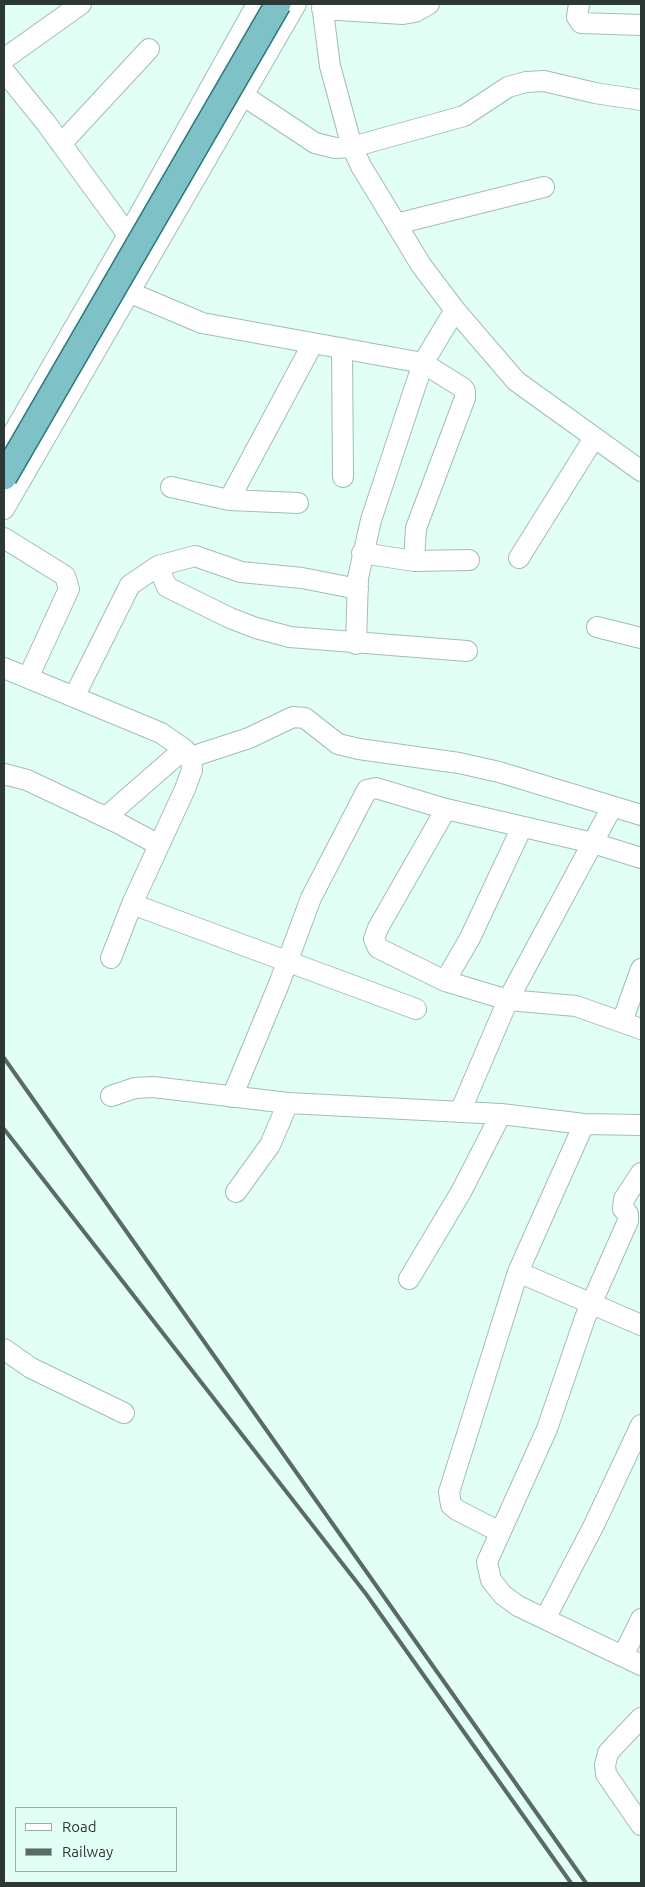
<!DOCTYPE html>
<style>
body{margin:0}
#map{position:relative;width:645px;height:1887px;overflow:hidden;background:#e2fff6;font-family:Ubuntu,sans-serif}
canvas{display:block}
.frame{position:absolute;inset:0;border:5px solid #2d3835;pointer-events:none}
.legend{position:absolute;left:15px;top:1807px;width:162px;height:65px;box-sizing:border-box;background:#e2fff6;border:1px solid #9aafa9;margin:0;padding:6px 9px;list-style:none;font-size:15px;color:#2d3835}
.legend li{display:flex;align-items:center;gap:10px;height:25px}
.legend b{width:25px;border:1px solid #9aafa9}
</style>
<div id="map">
<canvas width="645" height="1887"></canvas>
<div class="frame"></div>
<ul class="legend">
<li><b style="height:6px;background:#fff"></b>Road</li>
<li><b style="height:6px;background:#5a6a65"></b>Railway</li>
</ul>
</div>
<script>
const ctx = document.querySelector('canvas').getContext('2d');
ctx.lineJoin = 'round';
const shape = rows => new Path2D(rows.map(r => 'M' + r).join(''));
function strokePath(path, color, width, dash) { ctx.strokeStyle = color; ctx.lineWidth = width; ctx.lineCap = dash ? 'butt' : 'round'; ctx.setLineDash(dash || []); ctx.stroke(path); }
const minor = shape([
 [322,4,330,66,352,147,361,166,421,265,455,310,516,381,641,471],
 [579,4,577,17,581,23,641,25],
 [322,9,403,14,415,12,429,4],
 [4,59,81,4],
 [4,71,46,123,128,235,138,242],
 [244,96,315,143,335,148,352,147,464,116,508,87,526,82,544,81,595,93,641,100],
 [61,144,149,49],
 [396,224,544,187],
 [131,293,202,323,423,363,463,388,465,391,465,398,416,528,414,561],
 [342,348,343,477],
 [4,449,128,235,257,4],
 [171,487,229,500,298,503],
 [229,500,312,345],
 [4,509,296,4],
 [4,538,65,576,69,589,28,678],
 [362,553,414,561,469,560],
 [519,558,594,438],
 [358,589,302,578,241,572,195,556,158,566,167,587,230,618,256,628,290,637,467,651],
 [597,627,641,638],
 [356,644,358,578,371,520,423,363,455,310],
 [4,668,161,733,184,749,191,757,192,770,185,789,132,904,111,958],
 [74,697,130,585,158,566],
 [191,757,249,738,293,717,305,718,338,744,359,749,459,763,499,772,641,815],
 [4,774,27,780,120,824,159,845],
 [446,809,378,928,374,939,378,948,445,981,508,1000,576,1006,641,1029],
 [106,817,184,749],
 [132,904,416,1009],
 [445,981,470,938,522,827],
 [622,1022,641,969],
 [111,1096,135,1088,153,1087,288,1103],
 [232,1097,279,984,311,898,367,790,376,788,446,809,593,843,641,858],
 [460,1112,508,1000,612,807],
 [641,1173,624,1199,623,1209,628,1214,628,1221,585,1318,547,1429,487,1562,491,1580,503,1595,518,1606,641,1665],
 [236,1192,270,1145,288,1103,501,1114,584,1124,641,1125],
 [518,1272,641,1325],
 [409,1279,461,1192,501,1114],
 [4,1349,31,1368,124,1413],
 [500,1532,457,1510,451,1505,449,1492,518,1272,584,1124],
 [545,1619,594,1525,641,1425],
 [623,1656,641,1619],
 [641,1718,615,1745,608,1753,605,1765,606,1774,641,1825]
]);
strokePath(minor, '#a2bdb5', 22);
strokePath(minor, '#fff', 20);
strokePath(shape([
 [4,1058,586,1883],
 [4,1129,366,1594,571,1883]
]), '#5a6a65', 4);
const majorBridge = shape([
 [4,477,278,4]
]);
strokePath(majorBridge, '#2a787b', 28, []);
strokePath(majorBridge, '#7ec2c7', 25);
</script>
